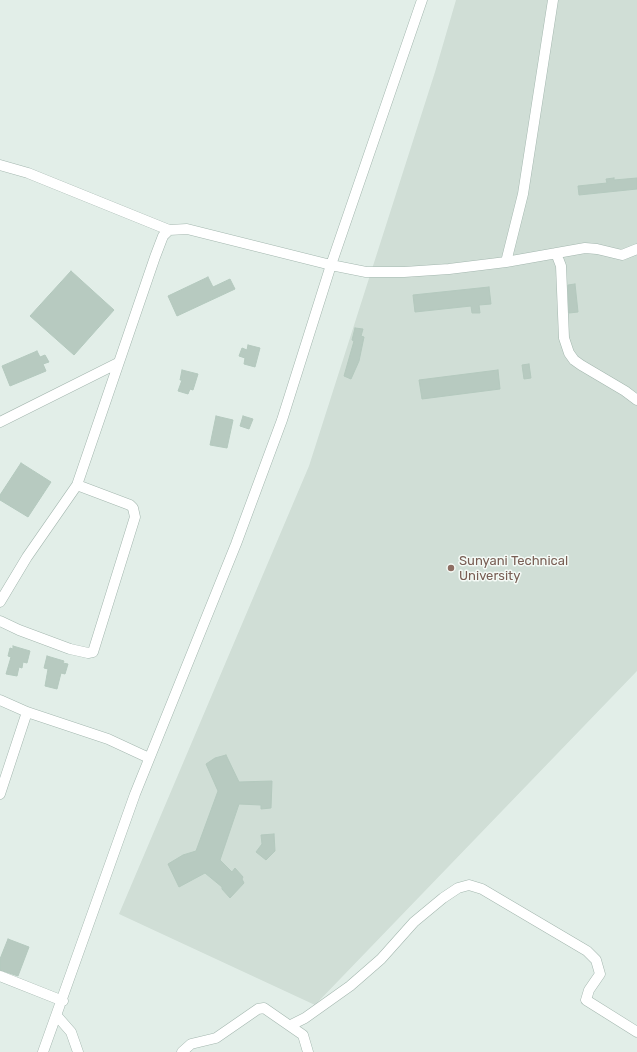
<!DOCTYPE html>
<style>
body{margin:0}
canvas{display:block;background:#e2eee8}
</style>
<canvas width="637" height="1052"></canvas>
<script>
const ctx = document.querySelector('canvas').getContext('2d');
ctx.lineJoin = 'round';
function fill(path, color) { ctx.fillStyle = color; ctx.fill(path, 'evenodd'); }
const shape = rows => new Path2D(rows.map(r => 'M' + r).join(''));
function strokePath(path, color, width, dash) { ctx.strokeStyle = color; ctx.lineWidth = width; ctx.lineCap = dash ? 'butt' : 'round'; ctx.setLineDash(dash || []); ctx.stroke(path); }
function drawText(font, color, halo, rows, align = 'center') {
  ctx.font = font + ' Rubik,sans-serif'; ctx.lineWidth = 3; ctx.setLineDash([]); ctx.textBaseline = 'middle'; ctx.strokeStyle = halo; ctx.fillStyle = color; for (const [text, x, y, turn = 0] of rows) {
    ctx.save(); ctx.translate(x, y); ctx.rotate((+turn || 0) * Math.PI / 180); ctx.textAlign = isNaN(turn) ? turn : align; if (halo) ctx.strokeText(text, 0, 0); ctx.fillText(text, 0, 0); ctx.restore();
  }
}
fill(shape([
 [456,0,637,0,637,671,315,1005,119,914,309,466,435,72]
]), '#d0ded6');
const building = shape([
 [614,178,614,180,637,178,637,189,579,195,578,186,607,183,606,179,614,178],
 [71,271,114,310,74,355,30,316,71,271],
 [208,277,213,287,230,279,235,289,177,316,168,296,208,277],
 [575,284,578,312,569,313,568,285,575,284],
 [489,287,491,304,479,305,480,313,472,313,471,306,415,312,413,295,489,287],
 [355,328,363,329,361,336,364,337,359,361,351,379,344,376,354,341,352,340,355,328],
 [248,345,260,348,255,367,244,364,245,358,239,356,242,348,247,350,248,345],
 [37,351,40,357,45,355,49,362,43,364,46,371,10,386,2,366,37,351],
 [529,364,531,378,524,379,522,365,529,364],
 [182,370,198,374,193,390,190,389,188,394,178,391,182,380,180,380,182,370],
 [498,370,500,389,422,399,419,380,498,370],
 [216,416,233,420,227,448,210,445,216,416],
 [243,416,253,419,249,429,240,426,243,416],
 [21,463,51,482,28,517,0,500,0,495,21,463],
 [13,646,30,651,27,663,23,662,22,668,19,667,17,676,6,674,11,657,8,656,10,648,13,649,13,646],
 [47,656,64,661,63,663,68,664,65,674,61,673,57,689,45,686,48,669,44,668,47,656],
 [226,755,239,782,272,781,271,808,261,809,261,805,239,804,220,860,232,872,235,868,243,877,242,879,244,883,230,898,222,889,222,887,205,873,179,887,168,864,183,855,196,851,218,791,206,764,215,758,226,755],
 [274,834,275,851,266,860,256,852,262,844,261,835,274,834],
 [8,939,29,947,18,976,0,970,0,959,8,939]
]);
fill(building, '#b7cac0');
strokePath(building, '#b4c9be', 1);
const minor = shape([
 [0,165,28,173,169,230],
 [556,253,561,266,564,338,569,353,574,360,581,365,625,391,637,400],
 [506,262,523,194,553,0],
 [0,422,118,363],
 [0,602,27,557,77,485,155,257,163,236,169,230,187,229,331,265,366,272,404,272,449,269,506,262,585,248,597,249,622,255,637,249],
 [0,621,19,630,70,649,88,653,93,652,135,517,133,508,130,505,77,485],
 [0,700,27,712,108,739,149,758],
 [0,794,27,712],
 [0,976,63,1001],
 [57,1016,71,1032,78,1052],
 [291,1025,305,1018,350,986,381,959,414,922,443,898,458,888,469,885,482,889,587,951,596,960,600,974,589,990,586,1000,637,1032],
 [43,1052,135,794,236,544,282,420,331,265,422,0],
 [182,1052,191,1044,216,1038,258,1009,264,1008,303,1035,308,1052]
]);
strokePath(minor, '#a4b7af', 11);
strokePath(minor, '#fff', 10);
for (const [x, y, r, color] of [
 [451,568,4,"#8d6e63"]
]) { const dot = new Path2D(); dot.arc(x, y, r, 0, 2 * Math.PI); ctx.fillStyle = color; ctx.fill(dot); strokePath(dot, '#f4faf6', 1.5); }
drawText('13px', '#785e54', '#f4faf6', [
 ["Sunyani Technical",459,561],
 ["University",459,576]
], 'left');
</script>
